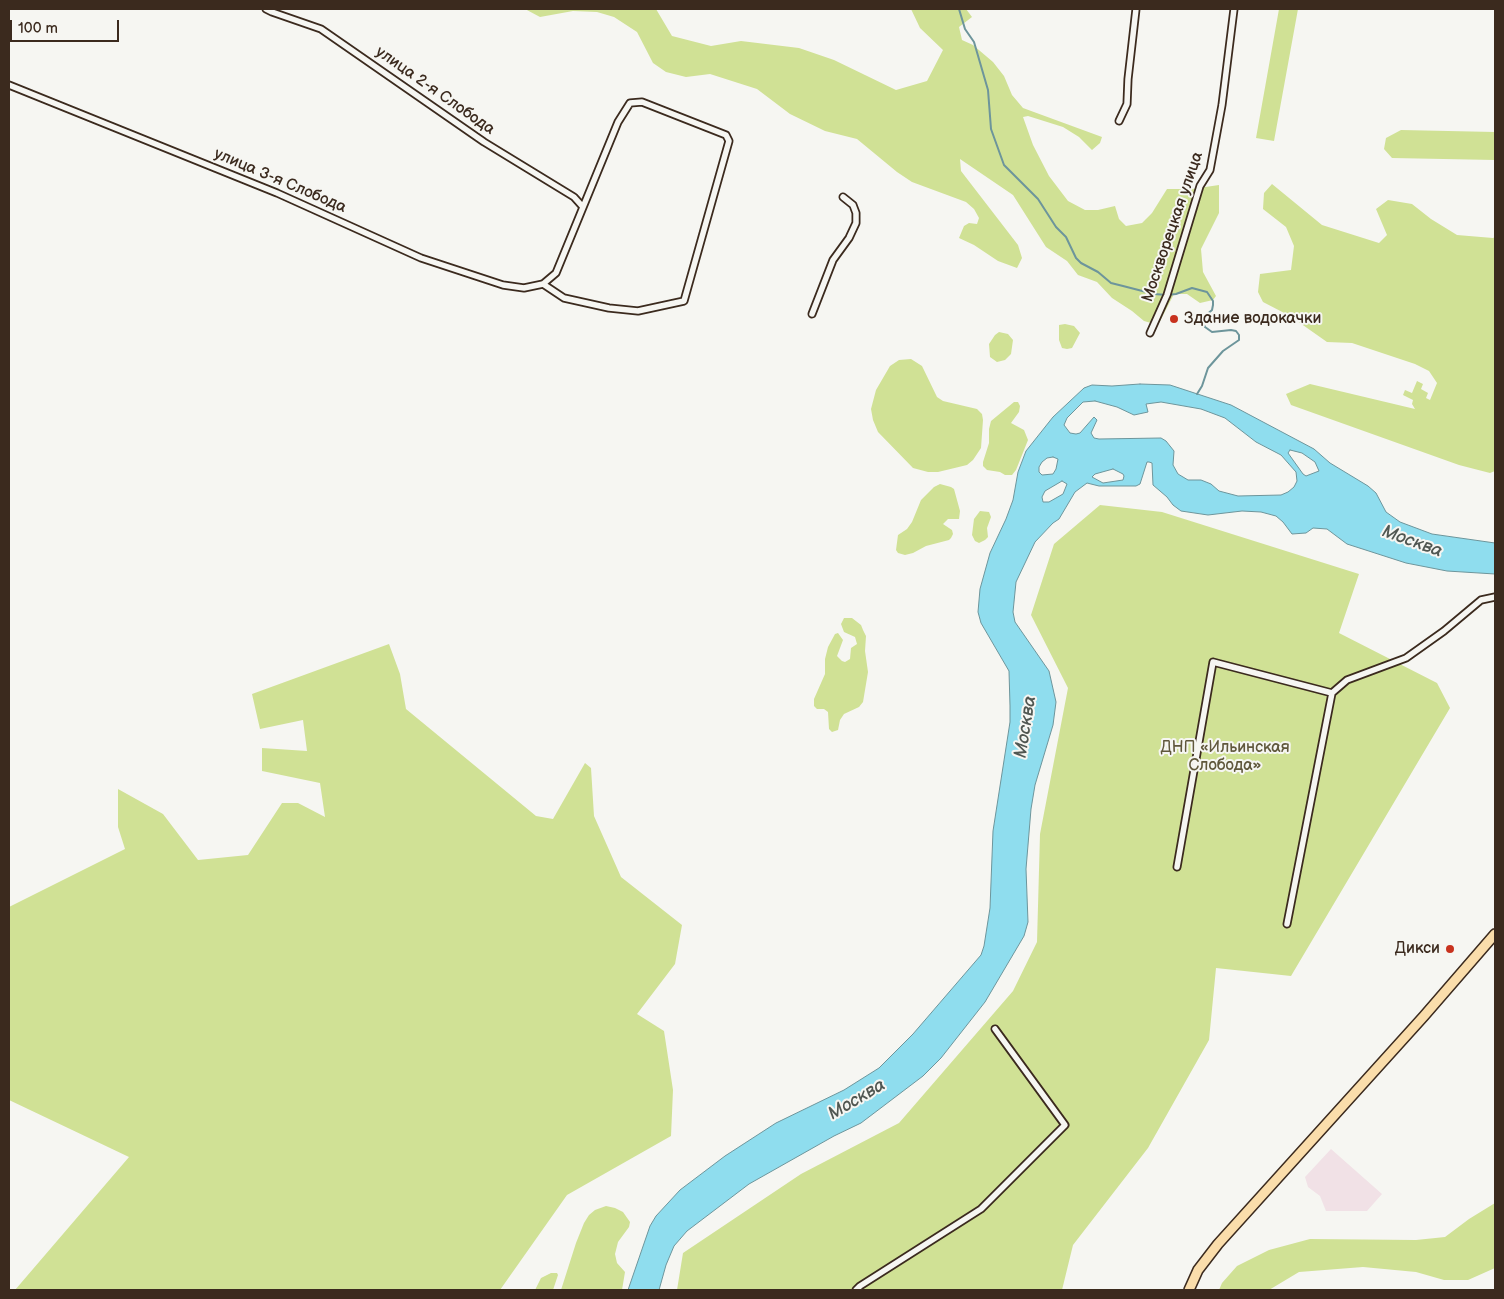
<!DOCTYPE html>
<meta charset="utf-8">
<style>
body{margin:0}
#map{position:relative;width:1504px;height:1299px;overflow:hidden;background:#f6f6f2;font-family:"Balsamiq Sans",sans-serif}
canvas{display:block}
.frame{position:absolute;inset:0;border:10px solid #3b2a1e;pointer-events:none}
.scale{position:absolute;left:10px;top:20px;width:109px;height:22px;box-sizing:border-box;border:2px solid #3b2a1e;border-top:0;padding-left:6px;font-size:15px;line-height:18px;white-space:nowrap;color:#3b2a1e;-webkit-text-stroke:4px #f6f6f2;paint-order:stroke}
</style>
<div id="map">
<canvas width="1504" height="1299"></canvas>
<div class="frame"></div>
<div class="scale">100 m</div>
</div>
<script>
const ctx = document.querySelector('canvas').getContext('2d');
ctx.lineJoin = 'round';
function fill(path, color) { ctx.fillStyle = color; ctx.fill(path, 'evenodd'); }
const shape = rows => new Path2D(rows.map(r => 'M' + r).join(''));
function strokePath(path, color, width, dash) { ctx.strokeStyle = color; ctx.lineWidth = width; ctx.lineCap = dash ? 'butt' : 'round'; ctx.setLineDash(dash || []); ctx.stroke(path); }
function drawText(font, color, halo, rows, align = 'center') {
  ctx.font = font + ' "Balsamiq Sans",sans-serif'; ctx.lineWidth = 4; ctx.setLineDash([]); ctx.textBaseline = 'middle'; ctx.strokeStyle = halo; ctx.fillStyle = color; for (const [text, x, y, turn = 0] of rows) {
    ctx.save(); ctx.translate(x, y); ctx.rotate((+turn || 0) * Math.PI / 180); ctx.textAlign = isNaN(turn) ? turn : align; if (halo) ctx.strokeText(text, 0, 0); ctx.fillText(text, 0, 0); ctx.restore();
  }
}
fill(shape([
 [1331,1149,1382,1194,1367,1211,1326,1211,1320,1196,1308,1187,1305,1177]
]), '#f1e1e6');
fill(shape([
 [525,9,656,9,672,36,711,46,741,41,799,48,834,60,896,90,927,81,943,50,920,28,911,9,966,9,972,17,959,27,962,40,973,45,993,62,1004,76,1012,95,1023,108,1102,137,1100,143,1092,150,1079,137,1063,127,1028,116,1023,117,1033,145,1049,176,1068,201,1085,210,1098,210,1115,206,1119,219,1126,226,1142,223,1152,213,1167,189,1192,189,1219,185,1219,213,1201,249,1203,272,1216,296,1213,300,1200,303,1187,294,1174,294,1158,325,1144,321,1132,311,1112,298,1097,282,1078,275,1067,261,1046,247,1013,195,960,159,961,171,1018,245,1022,258,1017,268,998,261,974,245,959,238,964,226,969,223,977,224,979,218,974,209,966,202,912,182,897,172,857,139,825,131,790,114,757,89,710,74,686,77,666,72,653,63,637,32,614,17,597,12,573,11,540,17],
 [1279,9,1298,9,1274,141,1256,138],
 [1401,130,1495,132,1495,160,1392,158,1384,149,1386,138],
 [1272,184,1322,225,1379,243,1387,235,1376,209,1388,200,1412,204,1431,219,1457,235,1493,238,1495,237,1495,471,1490,473,1459,465,1291,405,1286,394,1310,384,1415,409,1412,404,1413,400,1403,395,1405,390,1412,393,1417,381,1423,384,1421,389,1428,393,1426,398,1430,400,1437,383,1429,371,1415,364,1352,343,1327,342,1290,316,1263,302,1258,292,1260,274,1291,270,1294,246,1286,227,1263,209,1264,193],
 [1065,324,1074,326,1080,333,1072,348,1067,349,1062,348,1059,340,1059,325],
 [999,332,1008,334,1013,340,1011,354,1005,360,997,362,990,357,989,344,995,335],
 [911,359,922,366,937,397,943,401,977,409,982,414,983,420,981,448,973,460,967,465,938,472,928,472,913,468,878,432,873,420,871,409,876,390,890,366,899,360],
 [1014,402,1018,402,1020,406,1019,412,1011,423,1024,430,1028,440,1016,470,1012,475,1005,475,1000,472,987,470,983,466,983,462,989,443,989,429,991,421],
 [940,484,951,487,954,489,960,511,959,519,948,519,943,524,952,530,953,534,951,538,949,540,926,546,913,553,905,555,898,553,896,550,898,535,907,529,912,522,921,500,934,487],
 [1100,505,1162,512,1359,574,1339,633,1437,683,1450,708,1291,976,1216,968,1209,1040,1148,1148,1073,1245,1062,1290,677,1290,683,1253,801,1174,899,1123,1013,991,1037,942,1040,834,1068,688,1031,615,1054,544],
 [980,511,989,512,991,517,987,528,988,537,985,540,979,543,975,541,972,535,974,519],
 [844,618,852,618,861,625,863,630,866,636,865,651,868,672,863,702,859,707,844,714,840,720,838,730,832,732,829,729,828,712,824,709,817,709,814,706,814,699,825,674,825,659,828,647,835,634,838,633,843,640,837,656,842,661,845,662,850,659,851,648,857,644,855,637,844,632,841,624],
 [389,644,400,674,406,709,536,816,553,819,585,763,591,768,594,816,621,877,682,925,675,964,637,1014,664,1031,673,1090,671,1136,567,1195,500,1290,15,1290,129,1157,9,1100,9,907,125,849,118,827,118,789,163,814,198,860,248,855,282,803,298,803,325,817,320,783,262,771,262,748,307,751,303,720,260,729,252,694],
 [1495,1203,1495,1268,1468,1280,1444,1280,1416,1272,1363,1267,1299,1272,1269,1290,1219,1290,1222,1283,1237,1266,1269,1250,1310,1239,1416,1240,1445,1237,1469,1219],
 [606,1206,615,1208,623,1212,630,1222,629,1227,618,1242,615,1254,617,1263,625,1272,622,1290,561,1290,576,1243,584,1223,589,1215,595,1210],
 [551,1273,557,1273,558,1275,553,1290,535,1290,541,1278]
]), '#d0e195');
const water = shape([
 [1140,384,1170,385,1231,405,1314,449,1330,463,1368,486,1376,493,1386,512,1400,522,1432,534,1495,543,1495,574,1447,571,1406,563,1347,544,1327,529,1313,528,1306,533,1292,534,1283,522,1276,516,1261,512,1242,511,1208,515,1181,511,1173,505,1167,497,1153,485,1152,463,1149,462,1147,462,1140,484,1136,486,1099,486,1087,483,1075,492,1059,519,1053,523,1035,542,1016,582,1013,612,1015,622,1049,671,1056,702,1053,725,1035,785,1031,809,1026,869,1028,922,1024,936,985,1002,941,1058,923,1076,861,1123,834,1136,749,1184,687,1231,674,1246,666,1265,659,1290,628,1290,650,1226,656,1216,680,1190,725,1156,776,1123,844,1090,879,1068,913,1034,981,955,984,946,990,908,993,831,1010,722,1010,706,1009,671,981,623,978,612,980,589,990,553,1006,519,1013,500,1018,472,1026,451,1053,417,1084,388,1092,385,1112,386,1140,384],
 [1095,401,1117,407,1134,415,1148,412,1146,404,1161,402,1201,409,1225,418,1256,442,1281,455,1296,472,1297,481,1294,487,1288,492,1281,495,1238,496,1219,491,1211,484,1201,480,1188,480,1178,474,1173,465,1174,451,1166,441,1161,438,1099,439,1094,438,1091,433,1097,420,1094,417,1080,433,1076,434,1070,433,1064,425,1067,418,1083,402,1095,401],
 [1290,450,1302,453,1315,462,1319,471,1306,476,1303,474,1288,453,1290,450],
 [1053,457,1058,459,1056,469,1053,474,1042,475,1039,472,1039,467,1042,462,1047,458,1053,457],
 [1113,469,1123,474,1124,476,1123,480,1103,483,1092,477,1095,474,1113,469],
 [1062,481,1067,484,1063,494,1049,502,1043,502,1042,497,1045,491,1062,481]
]);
fill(water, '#8fddee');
strokePath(water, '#6d959b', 1);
strokePath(shape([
 [959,9,965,29,974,42,988,90,991,129,1004,165,1038,199,1056,227,1066,237,1076,258,1081,263,1098,272,1111,283,1123,286,1154,294,1167,295,1176,294,1192,288,1207,292,1213,301,1213,305,1212,310,1204,317,1203,323,1205,327,1212,332,1231,330,1236,331,1239,335,1239,340,1223,351,1208,368,1202,386,1197,394]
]), '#6d959b', 2);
const street = shape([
 [266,9,272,12,321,29,484,142,574,197,583,207],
 [9,85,277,193,421,258,503,285,524,288,543,284,556,273,618,122,630,103,642,102,726,135,729,141,684,301,638,311,609,308,564,298,543,284],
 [1119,121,1127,104,1128,79,1136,9],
 [812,314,833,260,849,238,856,223,856,213,853,205,843,197],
 [1150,333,1167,295,1200,186,1210,170,1222,105,1234,9],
 [1332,693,1347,680,1406,658,1444,631,1481,600,1495,597],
 [1177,867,1213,662,1332,693,1287,924],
 [856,1290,860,1286,981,1209,1065,1125,995,1029]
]);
const primary = shape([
 [1189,1290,1198,1270,1218,1244,1424,1016,1495,934]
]);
strokePath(street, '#3b2a1e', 9);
strokePath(primary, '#3b2a1e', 12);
strokePath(street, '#f6f6f2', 5.5);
strokePath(primary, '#faddab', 9);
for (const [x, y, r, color] of [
 [1174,319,5,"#c8321e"],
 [1450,949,5,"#c8321e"]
]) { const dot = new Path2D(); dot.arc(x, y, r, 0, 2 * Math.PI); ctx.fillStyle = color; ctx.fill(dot); strokePath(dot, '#f6f6f2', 2); }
drawText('16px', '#3b2a1e', '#f6f6f2', [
 ["улица 2-я Слобода",435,91,35],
 ["улица 3-я Слобода",280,181,23],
 ["Москворецкая улица",1173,227,-71]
]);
drawText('16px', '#3b2a1e', '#f6f6f2', [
 ["Здание водокачки",1184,319],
 ["Дикси",1440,949,"right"]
], 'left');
drawText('16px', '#60583c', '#f6f6f2', [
 ["ДНП «Ильинская",1225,748],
 ["Слобода»",1225,766]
]);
drawText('italic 18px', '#505752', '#f6f6f2', [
 ["Москва",1412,542,20],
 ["Москва",1026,727,-81],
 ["Москва",857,1100,-31]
]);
</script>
